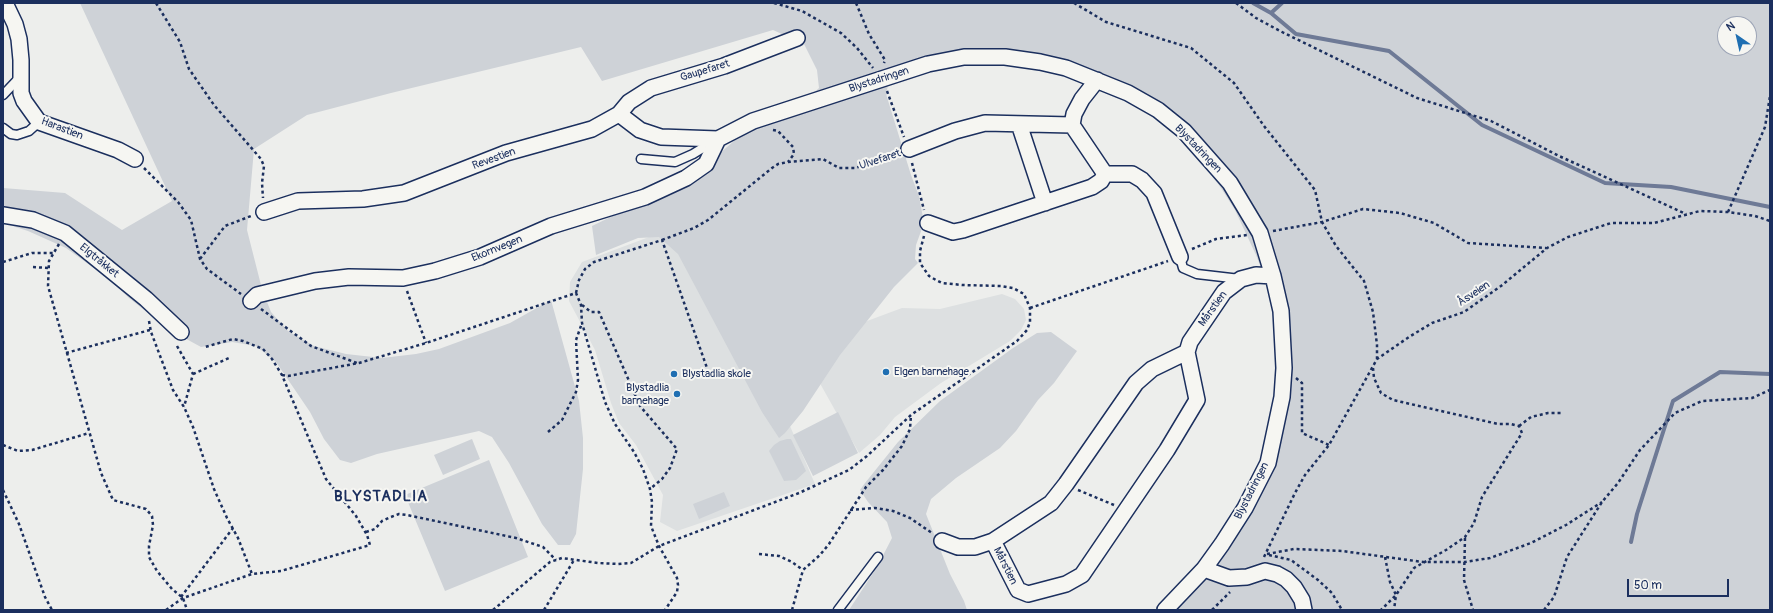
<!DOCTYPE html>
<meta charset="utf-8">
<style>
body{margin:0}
#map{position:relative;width:1773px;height:613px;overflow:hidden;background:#edeeec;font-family:Pangolin,sans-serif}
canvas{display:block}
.frame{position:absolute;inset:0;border:4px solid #1b2f5e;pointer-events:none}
.north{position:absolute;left:1717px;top:16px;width:40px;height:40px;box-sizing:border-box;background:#f6f6f2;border:1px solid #9ea6b7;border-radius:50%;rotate:326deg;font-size:11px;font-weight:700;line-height:16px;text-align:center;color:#1b2f5e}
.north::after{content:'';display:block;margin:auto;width:14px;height:18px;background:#1f6fb2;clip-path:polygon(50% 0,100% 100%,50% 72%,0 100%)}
.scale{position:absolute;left:1627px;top:579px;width:102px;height:18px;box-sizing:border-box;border:2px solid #1b2f5e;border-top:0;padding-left:5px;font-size:12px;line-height:14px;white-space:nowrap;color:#1b2f5e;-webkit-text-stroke:3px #f6f6f2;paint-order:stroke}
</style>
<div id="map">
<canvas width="1773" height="613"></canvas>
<div class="frame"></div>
<div class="north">N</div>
<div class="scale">50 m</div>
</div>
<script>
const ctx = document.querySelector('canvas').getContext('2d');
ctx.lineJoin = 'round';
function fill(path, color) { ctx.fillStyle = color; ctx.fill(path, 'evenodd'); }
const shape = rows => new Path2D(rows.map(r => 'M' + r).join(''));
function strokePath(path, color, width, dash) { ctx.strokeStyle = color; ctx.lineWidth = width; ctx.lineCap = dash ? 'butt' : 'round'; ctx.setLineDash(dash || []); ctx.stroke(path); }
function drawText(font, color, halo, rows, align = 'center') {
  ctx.font = font + ' Pangolin,sans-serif'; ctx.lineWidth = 4; ctx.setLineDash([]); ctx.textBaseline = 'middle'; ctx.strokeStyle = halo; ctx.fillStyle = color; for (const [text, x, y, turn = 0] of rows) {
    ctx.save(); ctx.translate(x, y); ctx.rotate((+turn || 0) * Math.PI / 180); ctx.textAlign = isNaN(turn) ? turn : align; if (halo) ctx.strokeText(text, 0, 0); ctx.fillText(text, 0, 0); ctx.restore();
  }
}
fill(shape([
 [684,224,790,426,815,484,677,531,660,522,663,495,636,445,619,423,611,403,595,350,569,301,570,282,582,262],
 [1002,294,1015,299,1024,309,1026,320,1021,330,1010,341,941,383,895,417,880,435,859,453,808,362,859,324,902,308,940,309]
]), '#dde0e1');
fill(shape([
 [80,3,1770,3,1770,610,1155,610,1180,587,1231,525,1257,475,1279,403,1278,312,1256,255,1235,210,1221,188,1190,146,1164,124,1111,90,1000,51,890,77,886,94,911,175,919,196,924,223,916,245,915,259,918,263,894,287,840,355,803,411,785,433,779,438,762,412,678,254,659,237,638,238,596,255,592,226,627,209,711,161,734,141,759,126,804,102,819,88,817,70,804,44,773,30,602,81,581,47,391,93,307,115,254,149,247,230,262,289,271,312,288,331,314,346,346,354,382,358,416,354,439,349,510,323,551,300,579,401,583,438,583,469,576,534,570,545,558,545,542,524,509,463,492,437,479,431,377,454,351,463,340,460,324,439,310,412,276,362,256,346,232,342,201,347,168,329,129,298,109,279,66,248,28,231,3,223,3,188,65,193,122,230,172,201],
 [1725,24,1749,24,1749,48,1725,48],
 [1051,332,1077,351,1054,383,1038,400,1016,431,1000,448,956,478,931,499,926,514,950,574,964,601,967,610,849,610,877,567,892,538,887,522,868,502,860,490,865,483,898,442,940,401,1013,348,1037,333],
 [838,412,858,453,813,476,793,435],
 [472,439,480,459,443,475,434,455],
 [787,439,791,439,806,471,796,480,784,481,769,451,774,445,780,441],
 [489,460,528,557,445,591,405,495],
 [724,492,730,506,699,519,693,504]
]), '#ced2d7');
strokePath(shape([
 [1253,3,1271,13,1296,34,1389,51,1482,125,1605,183,1671,187,1770,207],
 [1271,13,1282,3],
 [1631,542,1637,514,1673,401,1720,372,1770,374]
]), '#6e7a96', 4);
const service = shape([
 [3,95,21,76],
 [3,128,11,134,17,135,29,131,39,122],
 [641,159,675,162,693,154,714,141],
 [1180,257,1183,268,1197,274,1240,279],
 [838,610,878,557]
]);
const minor = shape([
 [5,3,15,24,19,39,21,60,21,93,24,101,39,122,118,150,135,159],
 [619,114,629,102,651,88,724,66,797,38],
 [1019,124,1045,203],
 [1072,125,1074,114,1082,99,1097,80],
 [909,149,955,131,985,123,1072,125,1105,174,1101,181,1092,187,963,230,953,232,928,223],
 [1105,174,1132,174,1142,180,1154,193,1180,257],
 [264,212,298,201,363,199,404,193,506,153,592,129,619,114,640,130,661,137,718,139,753,121,928,64,964,57,1005,57,1040,62,1066,68,1128,93,1158,110,1184,131,1230,183,1260,233,1273,276,1281,311,1284,368,1282,397,1268,463,1245,508,1222,544,1204,569,1165,610],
 [3,215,33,220,65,233,146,299,181,332],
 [251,301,257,295,315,281,349,277,403,278,435,271,480,257,551,226,645,197,686,178,706,164,718,139],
 [942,541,958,547,975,547,993,541,1051,503,1066,484,1136,383,1152,369,1187,352],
 [993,541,1018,590,1028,594,1066,584,1082,575,1167,450,1197,400,1187,352,1190,342,1224,292,1241,279,1256,275,1273,276],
 [1204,569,1229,578,1247,577,1265,571,1277,574,1286,579,1294,587,1302,600,1304,610]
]);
strokePath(service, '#1b2f5e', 11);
strokePath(minor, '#1b2f5e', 18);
strokePath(shape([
 [156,3,180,42,189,69,214,105,261,159,264,166,262,183,263,198],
 [774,3,802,11,841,33,857,48,873,68],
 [856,3,869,34,885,60,884,63],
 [1074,3,1106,22,1191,48,1234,83,1264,126,1315,190,1322,222,1336,246,1364,281,1373,312,1377,345,1377,359],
 [1236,3,1256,18,1280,31,1417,98,1491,121,1559,156,1686,214],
 [887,91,904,137],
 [773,130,778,131,793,147,794,154,788,162],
 [912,163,924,210],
 [144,168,178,202,191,220,200,259,207,269,241,294],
 [1728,212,1765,127,1770,96],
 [1273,231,1322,222,1363,209,1400,213,1434,223,1468,243,1546,248],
 [662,240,694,228,708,220,772,168,778,164,788,162,823,159,839,168,855,168,898,155],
 [59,244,49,261,48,286,101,473,113,500,146,509,152,516,153,525,149,546,149,557,157,571,172,589,183,598,187,610],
 [1192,249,1216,239,1247,235],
 [200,259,225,226,251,216],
 [3,262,32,253,54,253],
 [33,267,48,268],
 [407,291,426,343],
 [576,293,579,280,585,269,594,262,662,240,707,368],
 [582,305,591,312,599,312,640,406,677,449,670,468,662,479,650,489],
 [1030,308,1168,261],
 [261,309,311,346,357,363],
 [149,321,151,332,173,390,184,407,193,427,214,489,227,518,238,538,252,574],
 [177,346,193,374,184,407],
 [66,353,150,330],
 [1373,368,1374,378,1381,393,1393,400,1498,424,1511,424,1519,426,1522,433,1482,497,1474,523,1465,537,1446,550,1414,568,1396,595,1381,610],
 [193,374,229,358],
 [282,375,288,376,359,363,426,343,576,293,581,305,582,323,605,402,615,424,634,452,643,469,650,489,652,502,651,526,659,546,677,578,678,585,677,592,665,610],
 [1296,378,1302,383,1302,433,1329,445],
 [1519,426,1531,417,1548,413,1561,413],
 [548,432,562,420,576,392,578,380,576,340,582,323],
 [3,445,18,451,32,450,89,433],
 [3,490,19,524,45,597,52,610],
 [1078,490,1114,505],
 [850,510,875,508,893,511,910,518,932,533],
 [366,532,375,529,382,521,391,517,399,514,407,515,516,538,543,547,556,560],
 [1465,538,1464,580,1473,610],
 [759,554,779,556,792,562,803,570],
 [1267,554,1294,549,1342,551,1423,562,1465,562,1490,558,1531,543,1566,525,1602,502],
 [1269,555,1291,560,1318,580,1332,593,1342,610],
 [1264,557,1295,493,1305,475,1329,445,1377,359,1409,337,1432,323,1464,312,1501,286,1547,248,1568,237,1611,223,1654,223,1700,211,1728,212,1755,216,1770,221],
 [1385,557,1390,582,1396,595,1394,610],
 [181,597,233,528],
 [166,610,183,598,252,574,281,571,370,545,367,535,356,516,326,479,282,375,272,359,263,349,243,341,233,339,205,347],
 [493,610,550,562,562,558,598,563,618,564,631,563,659,546,799,493,849,470,867,456,911,415,1017,341,1027,330,1030,322,1030,308,1024,294,1013,288,1001,286,962,285,942,283,936,280,929,276,920,263,920,251,924,236],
 [544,610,574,560],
 [792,610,803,570,820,555,829,544,866,487,883,470,902,446,910,429,911,415],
 [1212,610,1230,592],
 [1544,610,1554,597,1567,557,1602,502,1618,483,1640,450,1675,413,1702,401,1752,398,1770,390]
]), '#1b2f5e', 2.5, [3, 3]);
strokePath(service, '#f6f6f2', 8);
strokePath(minor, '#f6f6f2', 15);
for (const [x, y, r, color] of [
 [886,372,4,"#1f6fb2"],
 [674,374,4,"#1f6fb2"],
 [677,394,4,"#1f6fb2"]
]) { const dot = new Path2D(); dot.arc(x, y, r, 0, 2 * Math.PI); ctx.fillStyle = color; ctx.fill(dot); strokePath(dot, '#f6f6f2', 1.5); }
drawText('11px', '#1b2f5e', '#f6f6f2', [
 ["Gaupefaret",705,71,-17],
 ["Blystadringen",879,80,-18],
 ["Harastien",62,129,21],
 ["Blystadringen",1198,149,46],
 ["Revestien",494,159,-20],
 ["Ulvefaret",880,160,-18],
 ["Ekornvegen",497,249,-22],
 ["Elgtråkket",99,261,39],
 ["Åsveien",1474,294,-34],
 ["Mårstien",1213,309,-54],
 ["Blystadringen",1252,491,-63],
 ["Mårstien",1005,566,63]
]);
drawText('11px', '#1b2f5e', '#f6f6f2', [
 ["Elgen barnehage",894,372],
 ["Blystadlia skole",682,374],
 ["Blystadlia",669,388,"right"],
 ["barnehage",669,401,"right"]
], 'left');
ctx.letterSpacing = '1px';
drawText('bold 15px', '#1b2f5e', '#f6f6f2', [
 ["BLYSTADLIA",381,497]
]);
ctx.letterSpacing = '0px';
</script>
